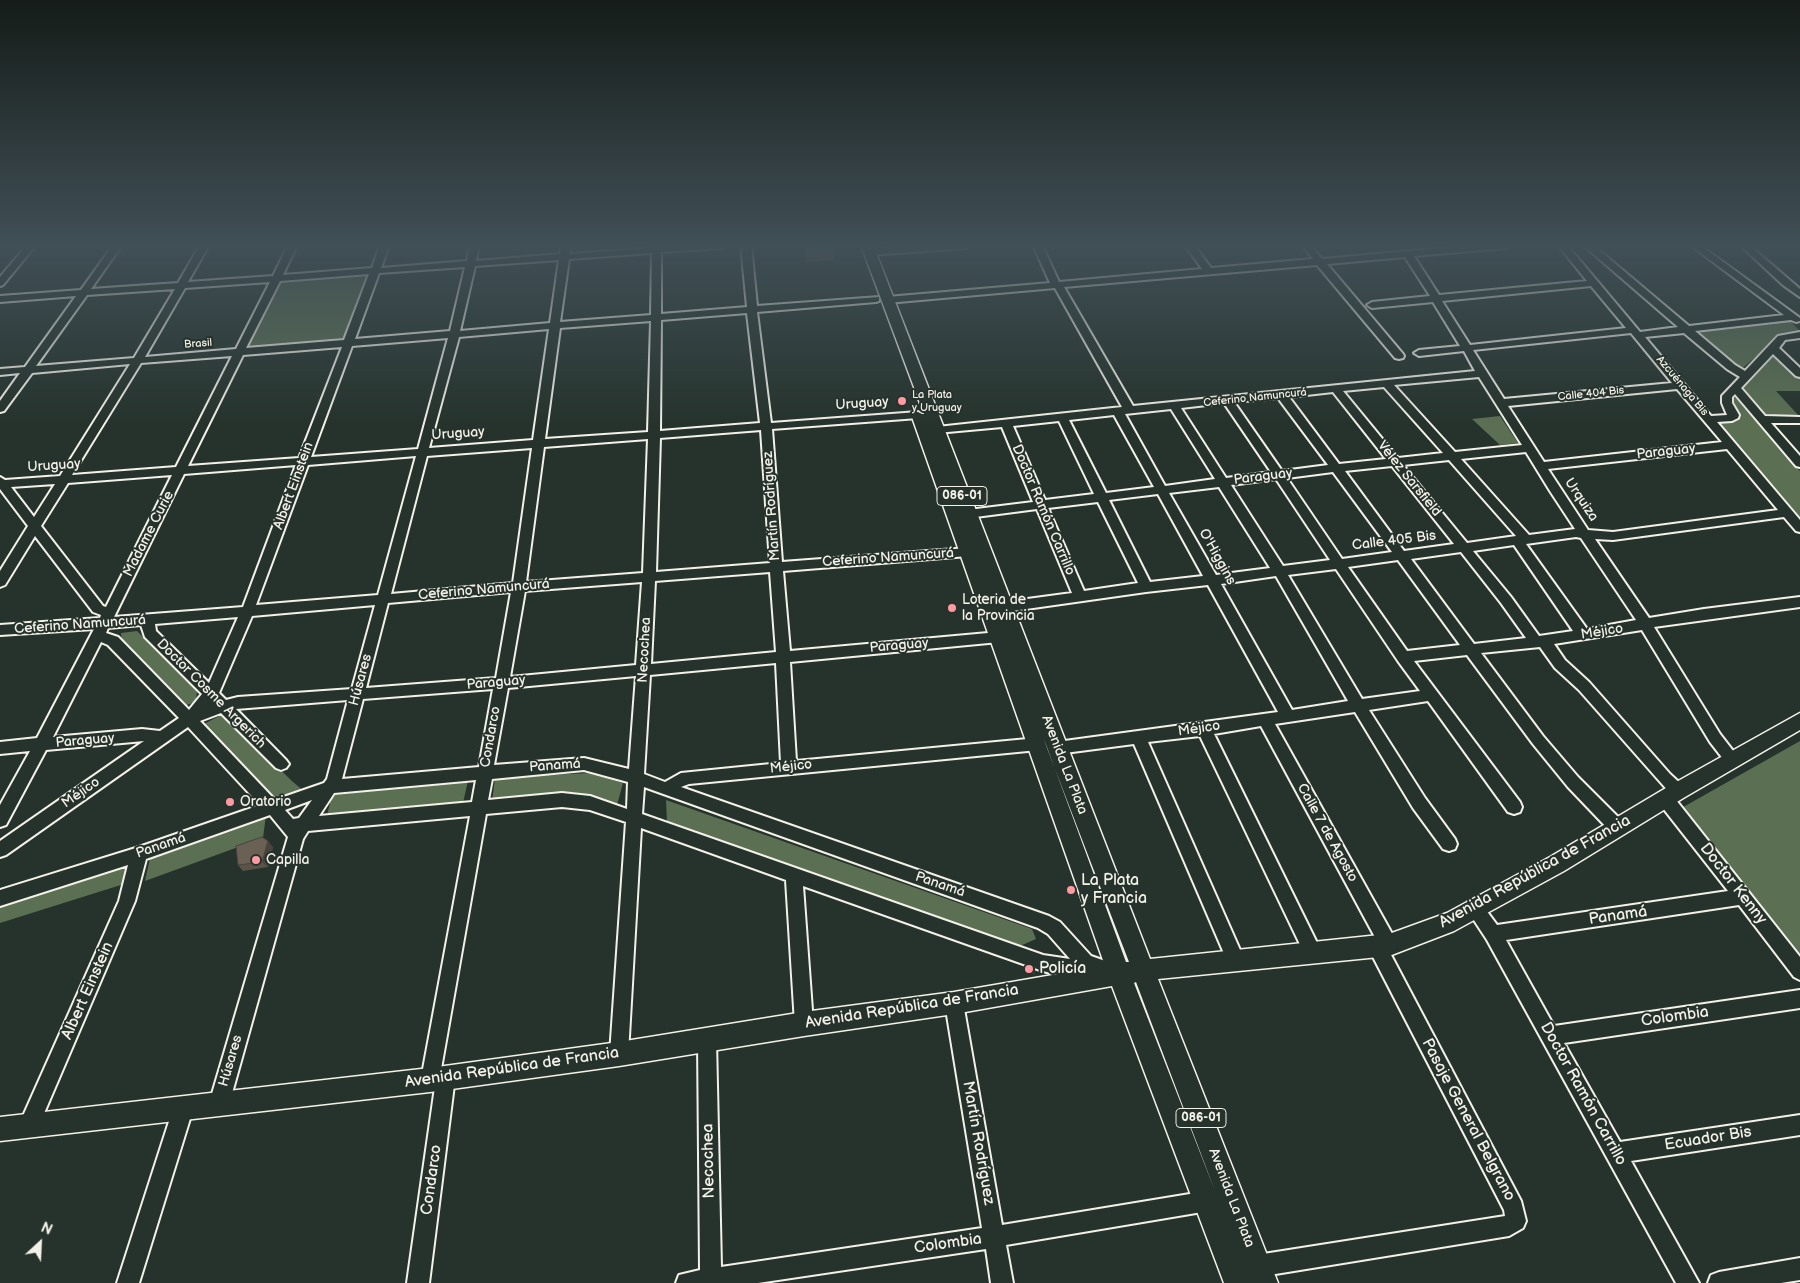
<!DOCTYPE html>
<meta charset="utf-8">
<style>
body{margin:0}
#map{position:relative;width:1800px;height:1283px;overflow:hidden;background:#26332d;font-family:"Balsamiq Sans",sans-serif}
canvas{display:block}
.north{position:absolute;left:15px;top:1218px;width:50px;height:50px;-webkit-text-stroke:4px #26332d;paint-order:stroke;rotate:25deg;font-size:14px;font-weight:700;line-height:20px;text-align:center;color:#f4f1e8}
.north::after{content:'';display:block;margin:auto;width:18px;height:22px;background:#f4f1e8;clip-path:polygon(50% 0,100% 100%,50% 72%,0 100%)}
</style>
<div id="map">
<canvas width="1800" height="1283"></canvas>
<div class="north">N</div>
</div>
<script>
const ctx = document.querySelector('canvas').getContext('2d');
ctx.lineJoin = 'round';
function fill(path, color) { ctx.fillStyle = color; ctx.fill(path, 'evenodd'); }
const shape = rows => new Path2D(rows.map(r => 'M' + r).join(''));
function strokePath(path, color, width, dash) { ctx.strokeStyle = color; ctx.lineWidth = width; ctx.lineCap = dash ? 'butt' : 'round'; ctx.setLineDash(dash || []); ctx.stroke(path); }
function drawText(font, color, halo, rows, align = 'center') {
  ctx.font = font + ' "Balsamiq Sans",sans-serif'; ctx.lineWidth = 4; ctx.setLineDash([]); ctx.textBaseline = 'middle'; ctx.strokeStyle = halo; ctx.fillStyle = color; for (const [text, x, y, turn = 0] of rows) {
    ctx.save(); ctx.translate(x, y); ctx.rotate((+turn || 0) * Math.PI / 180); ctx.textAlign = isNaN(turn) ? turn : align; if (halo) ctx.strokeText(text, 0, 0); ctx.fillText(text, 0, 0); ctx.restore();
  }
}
fill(shape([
 [860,245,862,245,1116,926,1113,927],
 [376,271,347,344,239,353,277,279],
 [1784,320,1790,321,1800,331,1781,336,1740,370,1692,330,1752,325],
 [1768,355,1778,357,1800,379,1800,391,1776,391,1799,416,1763,416,1741,390],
 [1730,397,1736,398,1800,471,1800,521,1715,421,1735,421,1738,419,1738,415,1731,406],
 [1500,416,1518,443,1500,445,1472,419],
 [137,631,197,691,196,702,184,706,122,644,121,633],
 [223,714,293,782,305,792,281,799,271,796,204,724],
 [1800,741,1800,966,1678,810],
 [592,773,623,783,617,805,586,795,564,795,492,802,495,777],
 [468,781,463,803,327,815,332,795,341,792],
 [666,800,1032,929,1036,939,1020,946,667,823],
 [266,815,263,838,145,881,151,854],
 [128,862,124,884,0,923,0,906]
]), '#5b6f52');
const minor = shape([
 [27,245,36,245,3,285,0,286,0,277,27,245],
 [113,245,122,245,91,289,178,283,200,245,209,245,188,282,273,276,288,245,297,245,283,275,372,268,380,245,389,245,381,268,467,261,470,245,479,245,476,261,560,254,561,245,571,245,569,254,652,248,652,245,662,245,661,247,727,245,723,248,661,252,661,314,747,307,741,245,751,245,757,306,879,297,879,301,876,302,757,312,771,423,918,412,924,415,918,418,772,429,782,562,968,548,972,549,974,552,972,555,968,556,783,571,790,651,999,632,1004,633,1006,637,1004,641,999,642,790,662,796,761,1038,738,1043,740,1045,744,1043,748,1038,750,689,784,681,787,1049,916,1060,922,1091,956,1122,967,1125,973,1122,979,1116,982,1085,971,1066,977,1043,971,803,886,813,1024,810,1030,804,1033,798,1030,795,1024,786,880,641,828,628,1054,626,1061,619,1063,612,1061,610,1054,626,822,590,810,562,807,486,814,441,1069,446,1068,453,1070,455,1077,429,1283,407,1283,435,1087,430,1089,423,1087,421,1080,470,816,308,831,303,839,229,1104,226,1111,219,1114,212,1111,209,1104,288,837,270,815,146,859,135,901,36,1132,29,1135,22,1132,19,1125,119,901,128,865,0,906,0,890,139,847,260,805,188,727,6,855,0,857,0,841,144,741,46,750,6,825,0,827,0,805,30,751,0,754,0,742,37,738,94,629,0,635,0,625,100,618,101,615,93,612,35,536,5,585,0,587,0,571,28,526,0,489,0,477,5,480,60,476,130,364,32,373,4,411,0,412,0,401,20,373,0,375,0,369,25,367,76,296,0,302,0,296,81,290,113,245],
 [652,253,651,315,560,322,569,259,652,253],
 [559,260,550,323,460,331,475,266,559,260],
 [465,267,450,331,355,339,379,273,465,267],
 [369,274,344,340,246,348,280,281,369,274],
 [270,282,236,349,145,357,185,288,270,282],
 [175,289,134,358,36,366,87,295,175,289],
 [747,313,760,423,660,431,661,320,747,313],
 [651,321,648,432,545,439,560,328,651,321],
 [549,329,533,440,429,448,459,337,549,329],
 [448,338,418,449,311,457,352,346,448,338],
 [342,347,299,458,188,466,243,355,342,347],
 [232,356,176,467,72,475,141,363,232,356],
 [761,430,770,563,656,572,660,438,761,430],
 [648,439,643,573,526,582,544,447,648,439],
 [532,448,513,583,391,594,427,456,532,448],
 [416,456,378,595,256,605,308,465,416,456],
 [296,465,243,607,114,617,184,474,296,465],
 [172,475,106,607,103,606,41,526,68,483,172,475],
 [55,484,34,517,11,487,55,484],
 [770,572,776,652,651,664,655,581,770,572],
 [642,582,636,665,510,677,525,591,642,582],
 [511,592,496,678,366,688,388,603,511,592],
 [375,605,352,689,238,697,226,700,219,693,252,616,375,605],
 [238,617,209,683,156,631,155,624,238,617],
 [141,625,145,637,202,694,189,710,118,637,106,633,108,628,141,625],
 [101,642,108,645,179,718,160,731,142,729,53,737,101,642],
 [776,663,781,763,681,773,665,782,644,774,650,675,776,663],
 [636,676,629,769,584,758,494,765,508,688,636,676],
 [493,689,479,767,342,779,363,699,493,689],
 [348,700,327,779,324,783,275,800,200,721,221,713,276,768,281,770,286,768,289,764,286,760,236,709,348,700],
 [584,770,628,782,627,809,590,796,562,793,488,800,492,779,584,770],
 [476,780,472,802,319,816,334,793,476,780],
 [644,787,1038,928,1048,934,1070,959,1043,955,642,814,644,787],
 [312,800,299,818,293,819,285,810,312,800],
 [929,245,971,245,967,248,870,255,865,252,870,249,929,245],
 [1033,245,1042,245,1059,282,1202,269,1185,245,1194,245,1211,268,1313,259,1302,245,1311,245,1322,259,1475,245,1510,245,1506,248,1414,256,1439,295,1587,281,1558,245,1567,245,1640,332,1678,327,1583,245,1593,245,1689,326,1784,315,1690,245,1700,245,1800,318,1800,321,1796,322,1791,320,1695,331,1735,365,1745,371,1778,336,1800,332,1800,338,1785,340,1779,348,1800,368,1800,377,1796,376,1773,354,1741,388,1765,416,1800,417,1800,423,1771,423,1800,456,1800,467,1796,466,1735,394,1732,397,1732,403,1739,415,1738,418,1732,421,1717,422,1800,520,1800,532,1796,531,1784,517,1613,540,1595,539,1649,618,1704,609,1800,597,1800,607,1654,627,1720,734,1737,756,1740,760,1737,764,1732,766,1727,764,1710,742,1642,630,1554,644,1565,660,1589,682,1670,774,1683,786,1686,791,1683,796,1678,798,1672,795,1800,957,1800,980,1794,977,1739,905,1506,940,1554,1026,1800,990,1800,1008,1564,1043,1620,1142,1800,1115,1800,1135,1631,1161,1699,1283,1676,1283,1487,940,1466,908,1468,902,1474,900,1480,902,1497,925,1728,891,1659,803,1657,798,1659,793,1665,791,1670,793,1579,690,1555,668,1540,647,1481,653,1543,736,1578,777,1623,822,1625,827,1623,832,1617,834,1611,832,1568,787,1533,744,1467,655,1414,661,1520,802,1522,807,1520,812,1514,814,1508,812,1428,701,1369,710,1425,798,1455,839,1457,844,1455,849,1449,851,1443,849,1413,808,1355,712,1275,724,1395,939,1398,945,1395,951,1390,953,1521,1201,1526,1221,1523,1228,1509,1236,1257,1277,1250,1273,1246,1266,1250,1259,1257,1255,1505,1216,1504,1210,1371,953,1368,947,1371,941,1376,939,1261,726,1214,734,1319,947,1322,953,1319,959,1313,961,1307,959,1200,736,1148,742,1244,959,1241,965,1235,967,1229,965,1134,744,1057,754,1052,752,1049,748,1052,744,1057,742,1278,712,1208,585,1146,592,1005,612,1000,610,998,607,1000,604,1005,602,1072,593,1037,509,968,518,962,514,968,510,1033,502,1002,427,937,433,931,430,937,427,1122,407,1055,288,887,303,882,300,887,297,1050,283,1033,245],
 [1405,257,1430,296,1372,302,1367,305,1372,308,1433,302,1460,346,1419,350,1414,353,1419,356,1464,351,1475,371,1133,406,1064,287,1317,265,1395,358,1399,359,1403,358,1404,356,1403,354,1327,264,1405,257],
 [1591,286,1626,328,1470,345,1442,301,1591,286],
 [1631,333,1672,383,1504,399,1473,350,1631,333],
 [1684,333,1727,369,1740,377,1722,396,1722,403,1727,415,1711,416,1645,337,1684,333],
 [1479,377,1522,445,1455,452,1394,385,1479,377],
 [1384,387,1443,453,1398,458,1343,391,1384,387],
 [1677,389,1722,442,1544,462,1508,406,1677,389],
 [1333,392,1386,459,1339,464,1289,397,1333,392],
 [1278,398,1328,465,1282,471,1234,402,1278,398],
 [1224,403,1271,472,1226,478,1181,408,1224,403],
 [1171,409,1215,479,1165,486,1125,414,1171,409],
 [1114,415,1154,487,1106,493,1069,420,1114,415],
 [1059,421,1094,494,1045,500,1013,426,1059,421],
 [1727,449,1778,510,1613,532,1588,530,1548,469,1727,449],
 [1526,452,1550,491,1575,529,1529,535,1461,459,1526,452],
 [1449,460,1516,536,1467,543,1403,465,1449,460],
 [1392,466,1454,544,1404,551,1345,471,1392,466],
 [1333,472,1392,552,1342,559,1287,478,1333,472],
 [1276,479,1330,560,1283,566,1231,485,1276,479],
 [1219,487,1270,568,1216,575,1169,493,1219,487],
 [1158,494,1203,576,1150,582,1109,500,1158,494],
 [1098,502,1138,583,1084,591,1048,508,1098,502],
 [1576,537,1581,538,1636,620,1587,629,1526,544,1576,537],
 [1514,545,1573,631,1539,636,1511,597,1473,551,1514,545],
 [1461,552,1501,603,1526,638,1474,644,1411,559,1461,552],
 [1398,560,1460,645,1407,651,1348,567,1398,560],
 [1336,569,1398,661,1420,691,1362,699,1288,575,1336,569],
 [1276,576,1348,701,1292,710,1221,584,1276,576],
 [1740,245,1749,245,1800,289,1800,297,1783,285,1740,245],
 [954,994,960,997,963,1003,1002,1225,1208,1191,1215,1194,1218,1201,1215,1208,1208,1211,1006,1245,1013,1283,991,1283,986,1249,758,1283,676,1283,679,1275,700,1270,698,1040,700,1033,707,1031,714,1033,716,1040,721,1267,982,1228,945,1003,948,997,954,994],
 [183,1099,190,1102,193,1109,139,1283,117,1283,173,1109,176,1102,183,1099],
 [1800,1258,1800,1280,1781,1283,1708,1283,1711,1275,1719,1272,1800,1258]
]);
const major = shape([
 [861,245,873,245,1150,959,1389,934,1447,913,1550,857,1671,785,1800,713,1800,730,1685,797,1564,871,1454,931,1389,956,1158,979,1278,1283,1224,1283,1112,986,954,1014,804,1036,619,1066,430,1092,0,1141,0,1117,430,1068,619,1042,804,1012,954,992,1105,966,912,417,914,414,924,414,861,245],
 [1044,739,1047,748,1129,962,1126,962,1044,739],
 [1136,982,1215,1191,1134,983,1136,982]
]);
strokePath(minor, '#f4f1e8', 4);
strokePath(major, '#f4f1e8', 3);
fill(minor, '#26332d');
fill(major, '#26332d');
fill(shape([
 [804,245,835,257,835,260,807,262],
 [273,847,268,867,243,871,238,865],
 [1027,965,1035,967,1034,974,1025,972]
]), '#5b5348');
fill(shape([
 [268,841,273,847,268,867,262,862]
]), '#4a443b');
const building = shape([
 [804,245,832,245,835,257,807,259,804,245],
 [262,837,268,841,262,862,238,865,236,846,262,837],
 [1027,965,1035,967,1034,972,1026,969,1027,965]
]);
fill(building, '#6a6154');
strokePath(building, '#4a443b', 1);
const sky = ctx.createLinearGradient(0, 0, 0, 425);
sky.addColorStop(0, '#151c19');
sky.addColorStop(0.58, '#415057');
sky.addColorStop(1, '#41505700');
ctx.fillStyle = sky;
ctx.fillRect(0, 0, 1800, 425);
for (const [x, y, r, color] of [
 [902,401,5,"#ff9aa2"],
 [952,608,5,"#ff9aa2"],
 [230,802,5,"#ff9aa2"],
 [256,860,5,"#ff9aa2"],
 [1071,890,5,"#ff9aa2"],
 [1029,969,5,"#ff9aa2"]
]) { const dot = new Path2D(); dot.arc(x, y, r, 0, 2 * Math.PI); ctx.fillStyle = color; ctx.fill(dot); strokePath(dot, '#26332d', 2); }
drawText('11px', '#f4f1e8', '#26332d', [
 ["Brasil",198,344,-4],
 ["Azcuénaga Bis",1682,386,50],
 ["Calle 404 Bis",1591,394,-6],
 ["Ceferino Namuncurá",1255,398,-6]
]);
drawText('11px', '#f4f1e8', '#26332d', [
 ["La Plata",912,395],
 ["y Uruguay",912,408]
], 'left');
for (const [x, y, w] of [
 [962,496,50],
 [1201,1118,50]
]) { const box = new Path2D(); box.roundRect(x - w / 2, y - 9.5, w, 19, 4); ctx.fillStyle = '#26332d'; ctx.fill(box); strokePath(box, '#f4f1e8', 1); }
drawText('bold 12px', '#f4f1e8', null, [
 ["086-01",962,496],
 ["086-01",1201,1118]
]);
drawText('14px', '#f4f1e8', '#26332d', [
 ["Uruguay",862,404,-4],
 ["Uruguay",458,434,-4],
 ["Paraguay",1666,452,-6],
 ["Uruguay",54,466,-4],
 ["Paraguay",1263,477,-7],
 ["Vélez Sarsfield",1409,479,51],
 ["Albert Einstein",294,486,-70],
 ["Urquiza",1581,500,56],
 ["Martín Rodríguez",772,506,-94],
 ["Doctor Ramón Carrillo",1043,510,67],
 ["Madame Curie",149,534,-63],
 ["Calle 405 Bis",1394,541,-7],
 ["O'Higgins",1217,557,61],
 ["Ceferino Namuncurá",888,558,-4],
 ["Ceferino Namuncurá",484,590,-5],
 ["Ceferino Namuncurá",80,625,-4],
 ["Méjico",1602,632,-9],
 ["Paraguay",899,646,-5],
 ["Necochea",645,650,-87],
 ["Húsares",361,680,-75],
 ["Paraguay",496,683,-5],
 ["Doctor Cosme Argerich",211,694,45],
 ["Méjico",1199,729,-8],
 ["Condarco",491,737,-80],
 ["Paraguay",85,741,-5],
 ["Avenida La Plata",1064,765,69],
 ["Panamá",555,766,-4],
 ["Méjico",791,767,-6],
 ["Méjico",81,793,-35],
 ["Calle 7 de Agosto",1327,833,61],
 ["Panamá",161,846,-19],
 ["Panamá",940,885,19],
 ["Húsares",231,1061,-74],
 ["Avenida La Plata",1231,1198,69]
]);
drawText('14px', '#f4f1e8', '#26332d', [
 ["Loteria de",962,600],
 ["la Provincia",962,616],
 ["Oratorio",240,802],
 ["Capilla",266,860]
], 'left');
drawText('16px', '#f4f1e8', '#26332d', [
 ["Avenida República de Francia",1535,872,-29],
 ["Doctor Kenny",1733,884,52],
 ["Panamá",1618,916,-8],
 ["Albert Einstein",88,991,-66],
 ["Avenida República de Francia",912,1007,-9],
 ["Colombia",1675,1017,-8],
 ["Avenida República de Francia",512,1068,-8],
 ["Doctor Ramón Carrillo",1583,1094,61],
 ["Pasaje General Belgrano",1468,1120,62],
 ["Ecuador Bis",1708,1139,-9],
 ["Martín Rodríguez",978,1143,80],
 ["Necochea",709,1161,-91],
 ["Condarco",432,1180,-82],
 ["Colombia",948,1244,-8]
]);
drawText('16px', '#f4f1e8', '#26332d', [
 ["La Plata",1081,881],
 ["y Francia",1081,899],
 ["Policía",1039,969]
], 'left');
</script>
